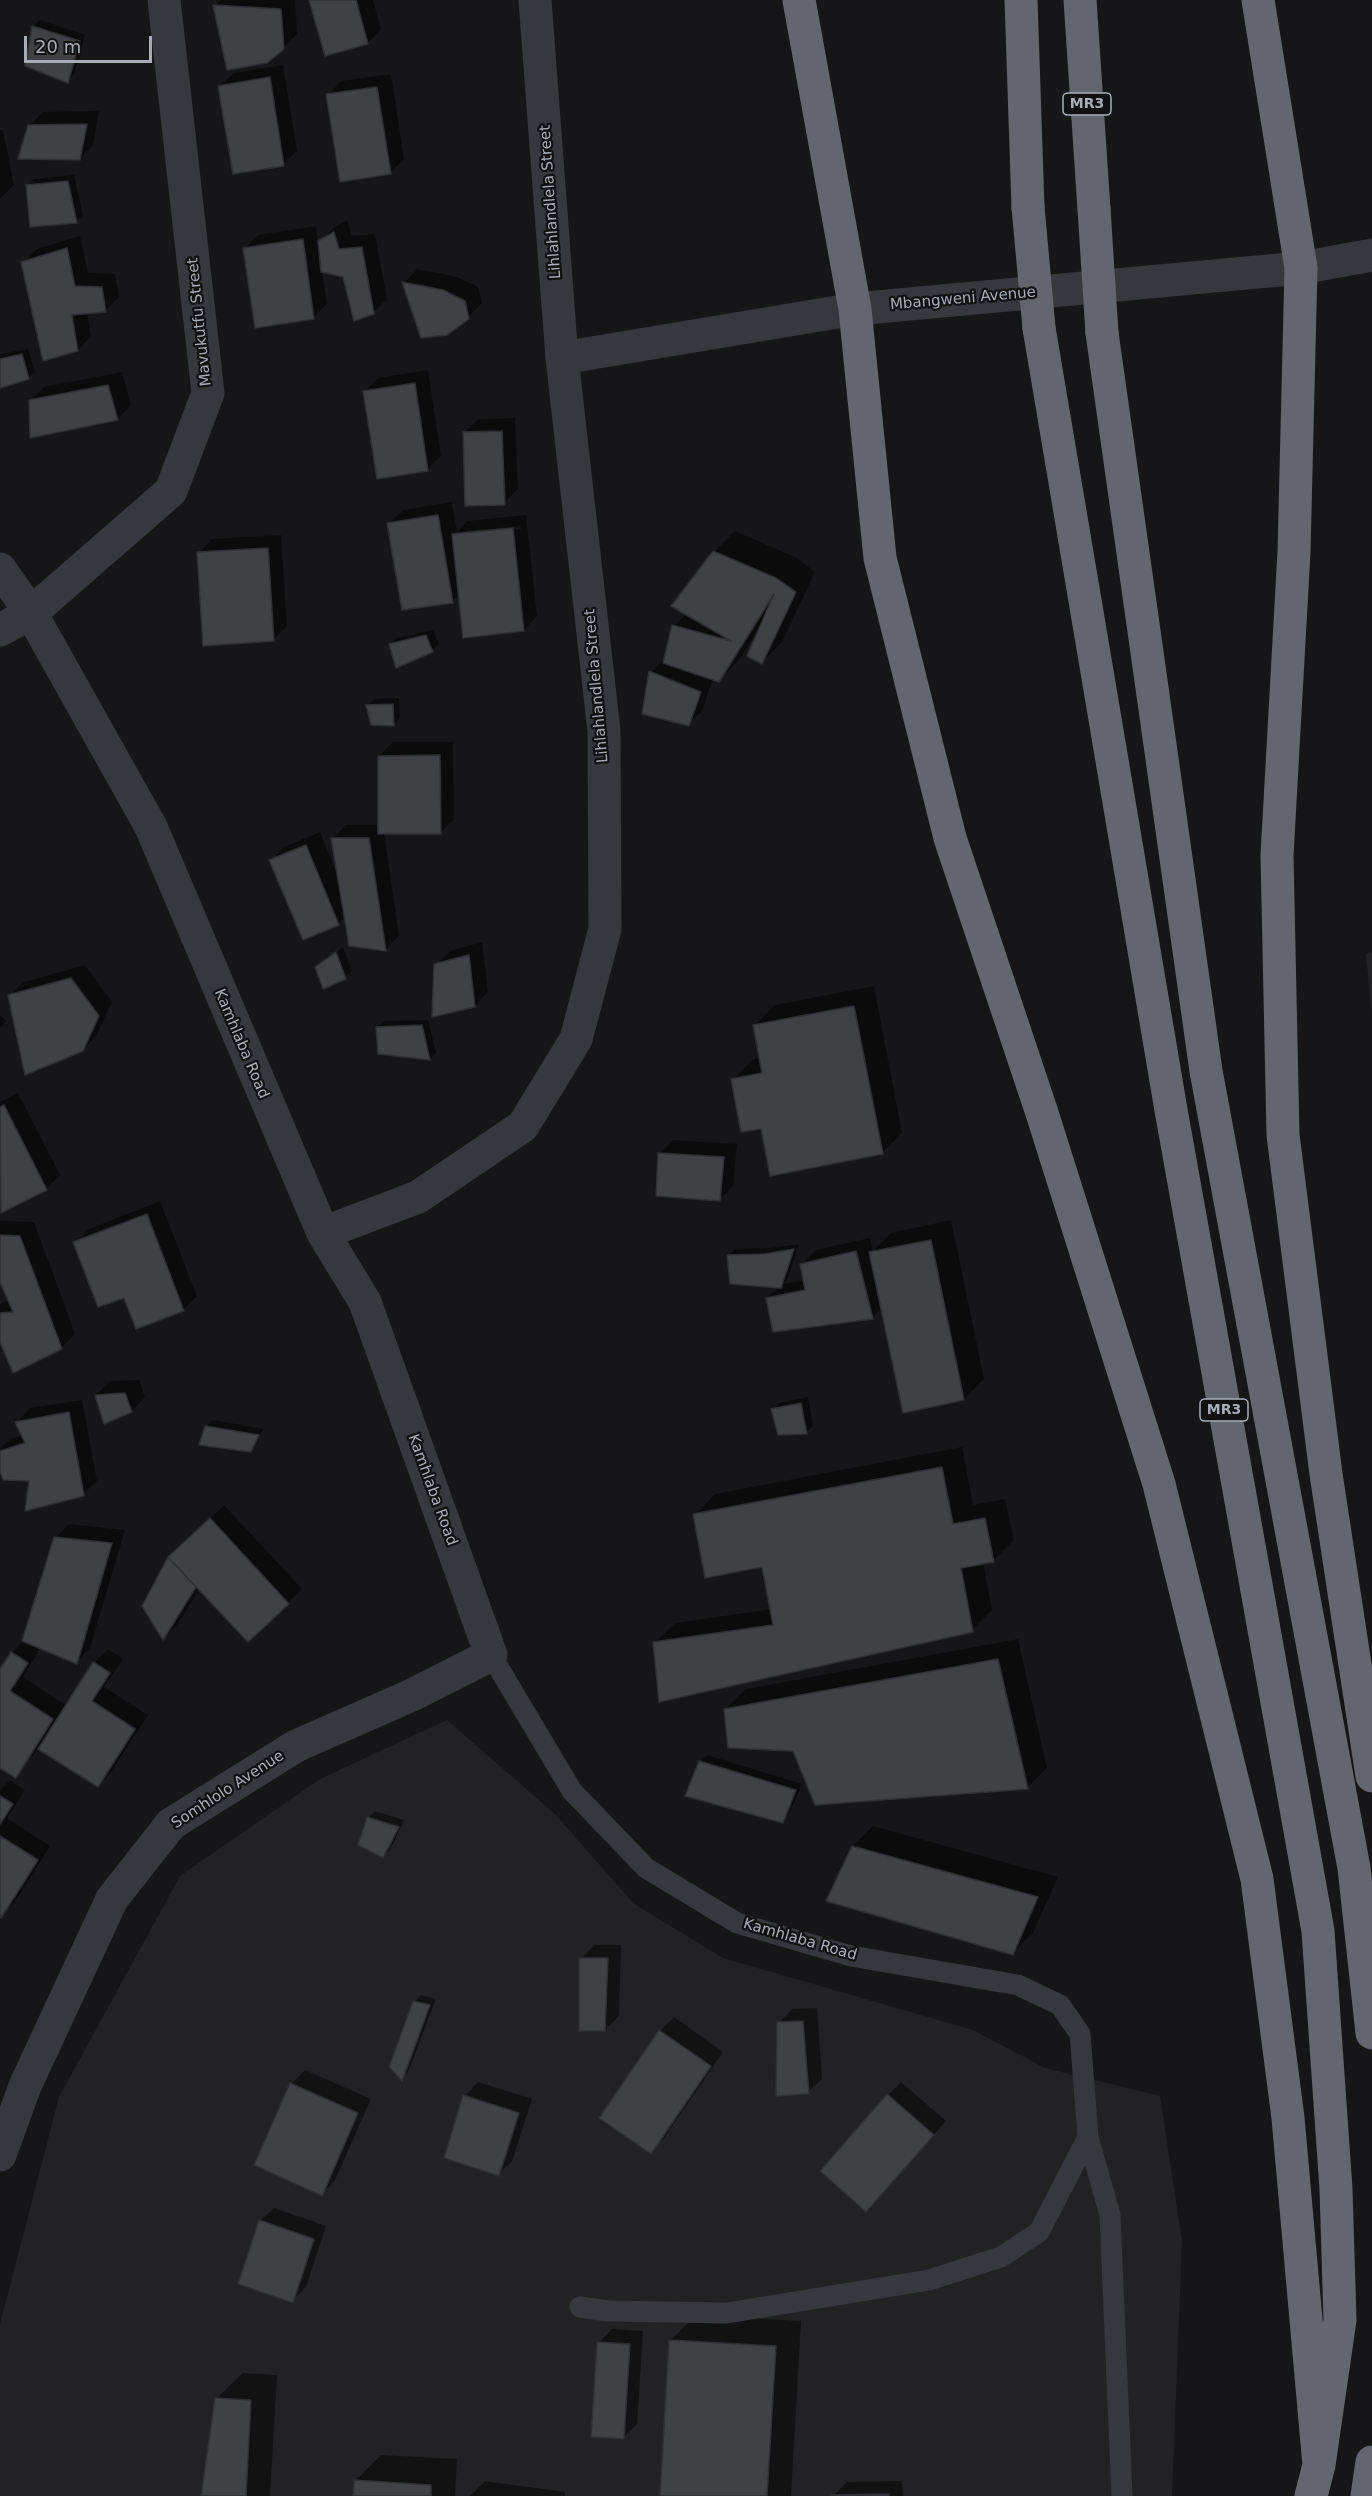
<!DOCTYPE html>
<style>
body{margin:0}
#map{position:relative;width:1372px;height:2496px;overflow:hidden;background:#161618;font-family:"DejaVu Sans",sans-serif}
canvas{display:block}
.scale{position:absolute;left:24px;top:36px;width:128px;height:27px;box-sizing:border-box;border:3px solid #a8adb8;border-top:0;padding-left:8px;font-size:18px;line-height:21px;white-space:nowrap;color:#a8adb8;-webkit-text-stroke:4px #111113;paint-order:stroke}
</style>
<div id="map">
<canvas width="1372" height="2496"></canvas>
<div class="scale">20 m</div>
</div>
<script>
const ctx = document.querySelector('canvas').getContext('2d');
ctx.lineJoin = 'round';
function fill(path, color) { ctx.fillStyle = color; ctx.fill(path, 'evenodd'); }
const shape = rows => new Path2D(rows.map(r => 'M' + r).join(''));
function strokePath(path, color, width, dash) { ctx.strokeStyle = color; ctx.lineWidth = width; ctx.lineCap = dash ? 'butt' : 'round'; ctx.setLineDash(dash || []); ctx.stroke(path); }
function drawText(font, color, halo, rows, align = 'center') {
  ctx.font = font + ' "DejaVu Sans",sans-serif'; ctx.lineWidth = 4.5; ctx.setLineDash([]); ctx.textBaseline = 'middle'; ctx.strokeStyle = halo; ctx.fillStyle = color; for (const [text, x, y, turn = 0] of rows) {
    ctx.save(); ctx.translate(x, y); ctx.rotate((+turn || 0) * Math.PI / 180); ctx.textAlign = isNaN(turn) ? turn : align; if (halo) ctx.strokeText(text, 0, 0); ctx.fillText(text, 0, 0); ctx.restore();
  }
}
fill(shape([
 [1372,952,1372,1015,1366,954],
 [447,1720,555,1814,633,1903,723,1958,973,2030,1045,2068,1160,2096,1182,2241,1172,2496,0,2496,0,2324,59,2097,180,1876,320,1779]
]), '#222225');
fill(shape([
 [221,0,295,0,297,34,283,48,215,6],
 [311,0,373,0,381,29,368,43],
 [40,20,85,35,74,74,68,81,26,65,33,26],
 [283,65,297,151,283,164,220,86,234,73],
 [391,74,404,159,391,172,342,180,328,95,341,81],
 [99,111,93,145,79,159,29,126,43,112],
 [0,130,3,130,14,185,0,199],
 [74,175,83,215,77,221,31,225,28,186,34,179],
 [347,220,352,236,375,234,387,299,373,313,344,276,322,271,327,304,314,317,244,249,258,235,316,226,318,243,334,228],
 [80,236,88,273,115,274,119,297,105,311,87,312,91,336,78,350,23,263,37,249],
 [417,269,457,277,478,287,482,303,468,317,404,283],
 [28,349,35,371,28,378,0,387,0,354],
 [428,370,441,456,427,469,364,392,378,378],
 [122,372,131,405,118,419,31,400,44,387],
 [515,418,518,489,504,503,464,433,478,419],
 [452,502,457,532,467,521,526,515,537,616,524,630,460,594,452,601,389,523,403,510],
 [520,526,521,529,466,534,466,531],
 [735,531,797,558,815,572,782,642,761,663,757,632,739,660,719,680,713,678,702,711,688,724,651,672,664,659,674,626,686,614,673,606,714,552],
 [281,535,287,626,273,640,199,553,212,539],
 [433,630,439,644,432,650,391,644,397,638],
 [399,698,400,718,393,725,368,706,374,699],
 [393,742,453,742,454,819,440,833,384,833,399,936,385,950,346,916,338,923,271,861,284,847,320,832,337,874,332,839,346,825,380,825,379,756],
 [482,942,488,992,474,1006,436,965,450,951],
 [343,947,352,971,345,977,316,967],
 [85,965,112,1002,96,1036,82,1050,10,995,24,982],
 [874,986,902,1133,882,1153,762,1127,733,1080,753,1059,761,1058,754,1026,775,1005],
 [0,1015,6,1021,0,1029],
 [428,1020,436,1053,430,1059,380,1053,377,1028,384,1021],
 [18,1093,60,1175,46,1189,2,1211,0,1102],
 [673,1140,737,1144,733,1186,720,1199,660,1154],
 [160,1201,197,1296,183,1310,125,1296,75,1243,89,1229],
 [951,1220,984,1379,964,1399,882,1307,873,1317,774,1330,767,1298,779,1287,729,1255,735,1249,771,1248,799,1244,787,1280,783,1284,805,1280,802,1264,816,1250,870,1238,873,1251,891,1233],
 [0,1221,34,1222,75,1334,61,1348,0,1338,0,1304,9,1300,0,1279],
 [139,1380,145,1397,132,1411,105,1422,96,1395,110,1381],
 [808,1397,813,1426,806,1433,773,1410,779,1403],
 [82,1400,97,1481,83,1494,31,1480,0,1466,0,1448,9,1440,23,1435,17,1422,30,1408],
 [213,1420,264,1429,250,1451,206,1427],
 [962,1447,973,1505,1005,1499,1014,1540,993,1561,983,1562,992,1610,972,1630,655,1643,675,1623,772,1609,764,1566,695,1515,715,1494],
 [224,1505,302,1589,248,1640,200,1588,177,1625,164,1638,144,1606,170,1558],
 [69,1524,125,1530,90,1648,76,1662,41,1647,23,1677,67,1706,94,1663,108,1649,123,1659,104,1687,148,1715,111,1772,98,1786,38,1748,15,1776,0,1766,0,1672,12,1653,24,1641,55,1538],
 [1018,1639,1047,1768,1027,1788,794,1750,725,1709,746,1689],
 [707,1755,802,1784,789,1814,782,1821,700,1762],
 [10,1780,25,1790,7,1818,50,1846,14,1903,0,1916,0,1790],
 [375,1811,404,1820,390,1850,383,1856,368,1818],
 [873,1826,1058,1877,1033,1933,1012,1953,853,1846],
 [594,1945,621,1945,619,2016,605,2030,581,1959],
 [421,1995,436,1999,408,2072,402,2078,415,2002],
 [817,2008,822,2079,808,2092,779,2023,792,2009],
 [674,2017,723,2052,664,2138,650,2152,601,2117,660,2031],
 [305,2070,371,2099,335,2180,322,2194,291,2084],
 [478,2082,532,2099,512,2161,498,2174,446,2157,465,2096],
 [901,2082,946,2121,866,2210,888,2095],
 [274,2208,326,2226,306,2287,292,2301,260,2221],
 [696,2315,801,2321,791,2496,662,2496,670,2341],
 [612,2329,643,2331,637,2424,623,2438,599,2343],
 [243,2373,277,2375,270,2496,203,2496,216,2399],
 [381,2455,457,2459,455,2496,354,2496,355,2481],
 [485,2481,565,2492,565,2496,470,2496],
 [902,2481,903,2496,833,2496,847,2482]
]), '#0007');
const building = shape([
 [309,0,356,0,368,44,325,56,309,0],
 [213,5,281,9,284,49,267,63,227,70,213,5],
 [32,26,80,41,68,83,25,66,32,26],
 [270,77,284,166,233,174,218,86,270,77],
 [377,87,391,174,340,182,326,94,377,87],
 [87,124,80,160,18,159,28,125,87,124],
 [68,181,77,223,30,227,26,185,68,181],
 [334,232,339,249,362,247,374,314,354,321,343,277,321,272,318,241,334,232],
 [303,239,314,319,255,328,243,248,303,239],
 [67,248,75,286,102,287,106,312,72,315,78,351,43,361,21,262,67,248],
 [402,282,443,290,465,301,469,319,447,335,421,338,402,282],
 [22,354,29,379,0,388,0,359,22,354],
 [415,383,428,471,377,479,363,391,415,383],
 [108,385,118,420,30,438,29,400,108,385],
 [502,431,505,505,465,506,463,432,502,431],
 [438,515,453,603,402,610,387,523,438,515],
 [513,528,524,631,463,638,452,534,513,528],
 [268,548,274,641,203,646,197,552,268,548],
 [713,551,776,578,796,592,762,664,747,656,774,594,719,682,663,663,672,625,731,641,671,606,713,551],
 [426,635,433,652,396,668,389,644,426,635],
 [649,671,701,692,689,726,642,714,649,671],
 [393,704,394,726,371,725,366,705,393,704],
 [440,755,441,834,378,834,378,756,440,755],
 [331,838,369,838,386,951,349,946,331,838],
 [306,845,339,925,303,940,269,860,306,845],
 [336,952,346,979,323,989,315,967,336,952],
 [469,955,475,1007,432,1017,434,964,469,955],
 [71,978,99,1016,83,1051,25,1075,8,995,71,978],
 [854,1006,883,1154,770,1176,761,1129,741,1132,731,1079,762,1073,753,1025,854,1006],
 [422,1025,430,1060,378,1054,376,1027,422,1025],
 [4,1105,47,1190,1,1213,0,1107,4,1105],
 [658,1153,724,1157,720,1201,656,1196,658,1153],
 [147,1214,184,1311,136,1329,124,1298,98,1307,73,1242,147,1214],
 [0,1235,20,1236,62,1349,13,1373,0,1342,0,1313,13,1312,0,1282,0,1235],
 [931,1240,964,1400,903,1413,869,1252,931,1240],
 [794,1249,781,1288,730,1284,727,1255,764,1254,794,1249],
 [856,1251,873,1319,773,1332,766,1298,805,1290,800,1264,856,1251],
 [125,1393,132,1412,104,1424,95,1395,125,1393],
 [801,1403,807,1434,778,1435,771,1409,801,1403],
 [69,1412,84,1496,25,1511,29,1481,3,1480,0,1471,0,1451,25,1443,15,1422,69,1412],
 [205,1426,259,1435,251,1452,199,1445,205,1426],
 [942,1467,953,1524,985,1518,994,1562,961,1568,973,1632,659,1702,653,1642,773,1625,762,1567,705,1578,693,1514,942,1467],
 [210,1518,289,1604,248,1642,168,1557,210,1518],
 [54,1537,112,1543,77,1664,22,1641,54,1537],
 [168,1557,196,1587,163,1640,142,1606,168,1557],
 [11,1652,28,1663,10,1691,53,1719,16,1778,0,1768,0,1669,11,1652],
 [998,1659,1028,1789,815,1805,793,1751,728,1748,724,1709,998,1659],
 [93,1662,110,1673,92,1701,135,1729,98,1787,38,1749,93,1662],
 [699,1761,796,1790,783,1823,685,1796,699,1761],
 [0,1796,13,1804,0,1824,0,1796],
 [367,1817,399,1827,383,1858,358,1845,367,1817],
 [0,1836,38,1860,1,1918,0,1918,0,1836],
 [852,1846,1038,1897,1013,1955,826,1901,852,1846],
 [579,1958,608,1958,605,2031,579,2031,579,1958],
 [413,2001,430,2005,402,2081,389,2067,413,2001],
 [803,2021,809,2094,776,2096,777,2022,803,2021],
 [659,2030,711,2066,651,2154,599,2118,659,2030],
 [290,2083,358,2113,322,2196,254,2165,290,2083],
 [887,2094,934,2135,866,2212,820,2171,887,2094],
 [463,2095,519,2113,499,2176,444,2158,463,2095],
 [259,2220,314,2239,293,2303,238,2284,259,2220],
 [669,2340,776,2346,767,2496,660,2496,669,2340],
 [597,2342,630,2344,624,2439,591,2437,597,2342],
 [215,2398,251,2400,246,2496,201,2496,215,2398],
 [354,2480,431,2485,431,2496,353,2496,354,2480],
 [889,2494,889,2496,832,2496,832,2495,889,2494]
]);
fill(building, '#404145');
strokePath(building, '#303034', 1.5);
strokePath(shape([
 [491,1655,572,1791,646,1868,737,1923,851,1956,1018,1985,1060,2005,1080,2034,1088,2137,1110,2215,1122,2496],
 [580,2307,608,2311,727,2313,929,2280,1001,2257,1039,2232,1088,2137]
]), '#37383d', 21);
strokePath(shape([
 [0,569,31,613,151,827,323,1233,365,1302,491,1655,412,1695,296,1746,171,1824,112,1899,25,2086,0,2155],
 [0,630,31,613,171,491,208,393,164,0],
 [323,1233,418,1197,523,1126,576,1039,605,929,604,731,562,358,535,0]
]), '#37383d', 33);
strokePath(shape([
 [562,358,855,309,1301,268,1372,255]
]), '#37383d', 33);
strokePath(shape([
 [799,0,855,309,880,558,950,838,1042,1113,1159,1484,1257,1879,1288,2118,1319,2465],
 [1021,0,1028,207],
 [1080,0,1094,209],
 [1258,0,1301,268,1294,552,1277,855,1283,1135,1326,1474,1372,1776],
 [1039,328,1171,1110,1318,1931,1336,2189,1340,2320,1319,2465,1311,2496],
 [1102,333,1206,1071,1354,1868,1372,2033],
 [1367,2496,1372,2462]
]), '#63666e', 33);
strokePath(shape([
 [1028,207,1039,328],
 [1094,209,1102,333]
]), '#63666e', 33);
for (const [x, y, w] of [
 [1087,104,48],
 [1224,1410,48]
]) { const box = new Path2D(); box.roundRect(x - w / 2, y - 11, w, 22, 4.5); ctx.fillStyle = '#111113'; ctx.fill(box); strokePath(box, '#a8adb8', 1.5); }
drawText('bold 14px', '#a8adb8', null, [
 ["MR3",1087,104],
 ["MR3",1224,1410]
]);
drawText('15px', '#a8adb8', '#111113', [
 ["Lihlahlandlela Street",551,202,-94],
 ["Mbangweni Avenue",963,299,-5],
 ["Mavukutfu Street",200,322,-96],
 ["Lihlahlandlela Street",597,686,-95],
 ["Kamhlaba Road",241,1044,67],
 ["Kamhlaba Road",432,1490,70],
 ["Somhlolo Avenue",228,1790,-33],
 ["Kamhlaba Road",800,1940,16]
]);
</script>
